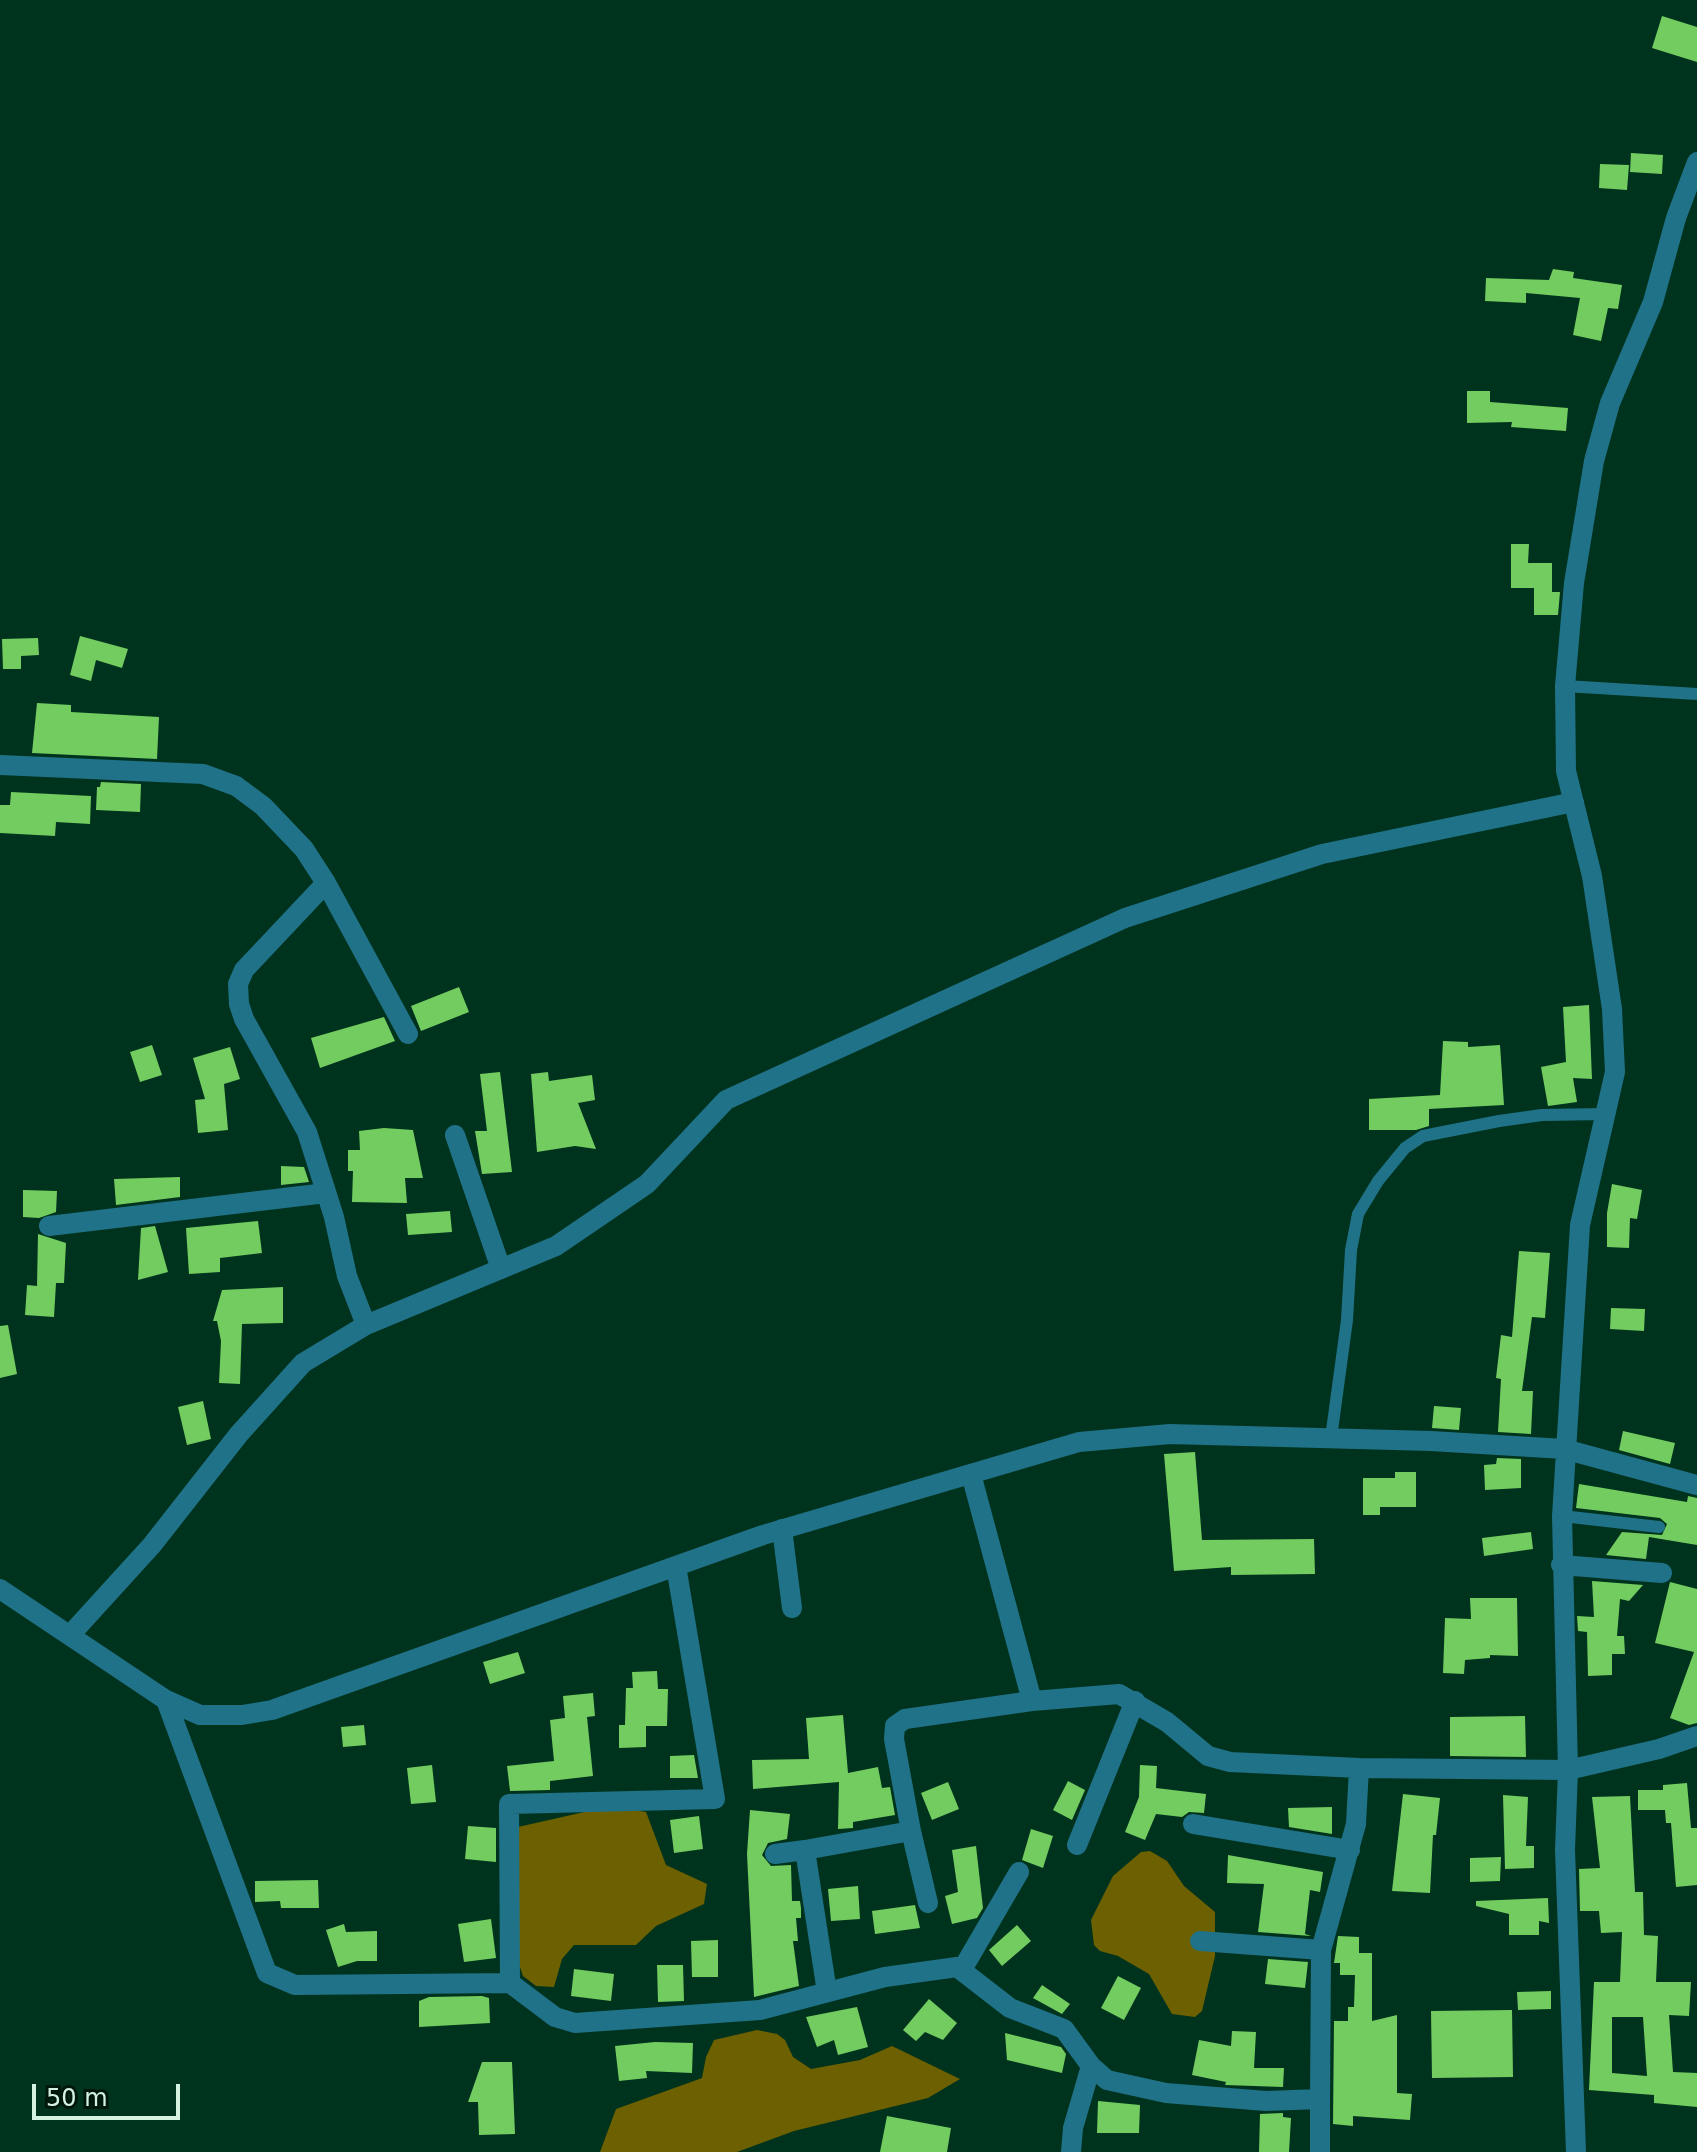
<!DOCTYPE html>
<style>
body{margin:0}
#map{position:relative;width:1697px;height:2152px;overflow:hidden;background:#00331e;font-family:"DejaVu Sans",sans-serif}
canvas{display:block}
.scale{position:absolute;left:32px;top:2084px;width:148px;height:36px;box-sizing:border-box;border:4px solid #d4f3e1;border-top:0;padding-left:10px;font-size:24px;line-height:28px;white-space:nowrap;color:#d4f3e1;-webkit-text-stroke:6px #00180c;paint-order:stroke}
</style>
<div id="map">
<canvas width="1697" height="2152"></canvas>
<div class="scale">50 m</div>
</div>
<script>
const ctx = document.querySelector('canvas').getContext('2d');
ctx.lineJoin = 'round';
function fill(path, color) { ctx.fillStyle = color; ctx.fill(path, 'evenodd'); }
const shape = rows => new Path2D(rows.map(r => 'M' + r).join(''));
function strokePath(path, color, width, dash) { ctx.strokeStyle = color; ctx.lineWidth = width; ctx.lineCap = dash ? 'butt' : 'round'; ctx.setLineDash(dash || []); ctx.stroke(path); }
fill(shape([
 [611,1806,646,1812,666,1865,707,1884,704,1904,656,1926,636,1945,574,1945,562,1959,554,1987,536,1986,523,1976,519,1964,518,1827],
 [1150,1851,1167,1861,1184,1886,1215,1912,1215,1956,1202,2011,1195,2017,1172,2014,1149,1974,1118,1956,1100,1951,1094,1945,1091,1920,1113,1876,1141,1852],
 [757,2030,777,2034,785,2040,793,2057,811,2069,860,2060,892,2046,960,2079,928,2098,794,2131,737,2152,600,2152,616,2109,702,2078,706,2057,714,2040]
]), '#6d6000');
fill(shape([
 [1662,16,1697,27,1697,62,1652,48],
 [1631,153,1663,155,1662,174,1630,172],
 [1600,164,1629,165,1627,190,1599,188],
 [1553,269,1574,272,1573,278,1622,285,1618,309,1608,308,1601,341,1573,335,1580,298,1526,293,1526,303,1485,301,1486,278,1549,280],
 [1467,391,1490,391,1490,402,1568,408,1566,431,1511,427,1512,422,1467,423],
 [1511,544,1529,544,1528,563,1552,563,1552,592,1560,592,1558,615,1534,615,1534,588,1511,588],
 [80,636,128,649,122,668,96,660,91,681,70,675],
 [38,638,39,655,21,656,21,669,3,669,2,639],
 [37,703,71,705,71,712,159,717,157,759,32,753],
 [101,782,141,784,140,812,96,810,97,787,100,787],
 [11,792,91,796,90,824,56,822,55,836,0,833,0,805,10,805],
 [459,987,469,1012,421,1031,411,1006],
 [1589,1005,1592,1079,1573,1078,1577,1102,1548,1106,1541,1067,1566,1062,1563,1007],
 [384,1017,395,1041,320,1068,311,1038],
 [1443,1041,1468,1042,1468,1047,1500,1045,1504,1105,1429,1109,1429,1126,1416,1130,1369,1130,1369,1099,1440,1095],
 [152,1045,162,1075,140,1082,130,1052],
 [230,1047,240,1079,224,1084,228,1130,198,1133,195,1100,205,1099,193,1058],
 [500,1072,512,1172,482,1174,475,1131,487,1131,480,1074],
 [548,1072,549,1081,592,1075,595,1100,578,1103,596,1149,575,1146,537,1152,531,1074],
 [384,1128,413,1130,423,1178,405,1178,407,1203,352,1202,353,1171,348,1171,348,1150,360,1150,359,1131],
 [281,1166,304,1167,309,1182,281,1185],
 [180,1177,180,1197,116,1205,114,1179],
 [1612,1184,1642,1190,1637,1219,1630,1218,1629,1248,1607,1247,1607,1213],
 [23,1190,57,1191,56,1212,39,1218,23,1217],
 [450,1211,452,1232,408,1235,406,1214],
 [258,1221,262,1253,220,1258,220,1272,189,1274,186,1228],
 [155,1226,168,1272,138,1280,141,1228],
 [38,1234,66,1243,64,1283,56,1283,54,1317,25,1315,27,1285,37,1286],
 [1519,1251,1550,1253,1545,1318,1532,1317,1522,1391,1533,1391,1531,1434,1498,1432,1501,1379,1496,1378,1501,1335,1512,1337],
 [283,1287,283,1323,242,1324,240,1384,219,1383,221,1341,217,1321,213,1321,222,1290],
 [1611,1308,1645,1309,1644,1331,1610,1329],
 [8,1325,17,1374,0,1378,0,1326],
 [203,1401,211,1439,187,1445,178,1407],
 [1434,1406,1461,1408,1459,1430,1432,1428],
 [1623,1431,1675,1443,1670,1464,1619,1450],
 [1195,1452,1202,1540,1314,1539,1315,1574,1231,1575,1231,1567,1174,1571,1164,1454],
 [1497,1458,1521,1459,1521,1488,1485,1490,1484,1465,1496,1464],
 [1395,1472,1416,1472,1416,1507,1380,1507,1380,1515,1363,1515,1363,1478,1395,1478],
 [1579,1484,1687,1502,1688,1496,1697,1498,1697,1545,1649,1537,1646,1559,1606,1555,1622,1532,1662,1535,1667,1524,1660,1518,1576,1508],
 [1531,1532,1533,1549,1484,1556,1482,1538],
 [1592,1581,1643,1585,1629,1601,1620,1599,1617,1636,1624,1636,1625,1654,1612,1654,1612,1675,1588,1676,1587,1632,1578,1631,1577,1616,1594,1617],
 [1670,1582,1697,1589,1697,1723,1689,1725,1670,1718,1694,1652,1655,1643],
 [1470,1598,1517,1598,1518,1656,1490,1655,1490,1658,1465,1660,1464,1674,1443,1673,1445,1618,1471,1619],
 [518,1652,525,1673,490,1684,483,1662],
 [657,1671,658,1689,668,1689,667,1726,646,1726,646,1747,619,1748,619,1725,625,1725,626,1688,633,1688,632,1672],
 [593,1693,595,1716,587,1717,593,1776,550,1781,550,1790,510,1791,507,1766,554,1761,550,1720,565,1718,563,1696],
 [843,1715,848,1773,878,1767,882,1788,890,1787,895,1815,853,1822,853,1828,838,1829,839,1782,753,1789,752,1760,809,1759,806,1718],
 [1525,1716,1526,1757,1450,1756,1450,1717],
 [364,1725,366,1745,343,1747,341,1727],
 [694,1755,698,1778,670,1778,670,1756],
 [432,1765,436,1802,411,1804,407,1768],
 [1140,1765,1157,1766,1156,1788,1206,1794,1204,1813,1189,1812,1182,1817,1156,1814,1145,1840,1125,1832,1139,1797],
 [1068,1781,1085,1790,1072,1820,1053,1810],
 [948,1782,959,1809,932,1820,921,1793],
 [1687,1783,1691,1828,1697,1828,1697,1885,1676,1887,1671,1823,1666,1823,1665,1810,1638,1810,1638,1790,1663,1790,1663,1785],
 [1403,1794,1440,1798,1436,1835,1433,1835,1430,1893,1392,1891],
 [1503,1795,1528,1797,1526,1846,1534,1846,1534,1868,1505,1869],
 [1630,1796,1635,1892,1643,1892,1644,1935,1658,1936,1656,1982,1691,1982,1689,2016,1669,2015,1673,2072,1697,2073,1697,2107,1654,2103,1654,2095,1589,2090,1594,1982,1620,1982,1622,1932,1601,1933,1599,1911,1580,1911,1579,1869,1600,1868,1592,1797],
 [1612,2017,1643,2017,1647,2076,1612,2073],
 [1332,1807,1332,1834,1289,1827,1288,1808],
 [750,1810,790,1814,787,1839,768,1843,762,1855,771,1866,791,1865,792,1901,800,1901,801,1908,801,1918,796,1918,798,1941,793,1941,799,1986,754,1997,747,1854],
 [699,1816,703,1849,674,1853,670,1820],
 [468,1826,496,1828,496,1862,465,1859],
 [1031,1829,1053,1836,1043,1868,1022,1860],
 [976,1846,983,1908,977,1918,952,1924,945,1896,958,1892,952,1850],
 [1228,1855,1323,1872,1320,1892,1310,1890,1305,1934,1311,1936,1258,1932,1264,1884,1227,1883],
 [1501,1857,1500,1881,1470,1882,1470,1858],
 [318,1880,319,1908,281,1908,280,1901,255,1902,255,1881],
 [858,1886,860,1919,831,1921,828,1889],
 [1548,1898,1549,1923,1539,1921,1539,1935,1509,1935,1509,1914,1476,1906,1476,1901],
 [915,1905,920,1928,875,1934,872,1911],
 [491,1919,496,1958,464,1962,458,1924],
 [344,1924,346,1932,377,1931,377,1961,357,1961,338,1967,326,1930],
 [1017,1925,1031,1941,1002,1966,989,1950],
 [1338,1936,1359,1937,1359,1953,1372,1953,1372,2021,1397,2015,1397,2093,1412,2094,1410,2120,1353,2116,1353,2126,1333,2124,1334,2021,1348,2021,1348,2007,1354,2007,1355,1975,1340,1975,1340,1963,1334,1963],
 [718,1940,718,1977,692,1977,691,1941],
 [1268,1959,1308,1962,1305,1988,1265,1984],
 [657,1965,683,1965,684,2001,658,2002],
 [574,1969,614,1974,611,2001,571,1996],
 [1118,1976,1141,1988,1124,2020,1101,2008],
 [1042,1985,1070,2004,1062,2014,1033,1998],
 [1551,1991,1551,2009,1518,2010,1517,1992],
 [482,1996,489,1998,490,2023,419,2027,419,2001,429,1997],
 [929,1999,957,2023,943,2040,925,2032,916,2041,903,2030],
 [857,2007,868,2047,838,2055,834,2040,817,2047,806,2017],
 [1512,2010,1513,2077,1432,2078,1431,2011],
 [1232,2031,1256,2032,1254,2068,1284,2068,1283,2087,1225,2085,1226,2082,1192,2075,1199,2040,1231,2046],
 [1005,2033,1061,2047,1066,2054,1062,2073,1007,2060],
 [655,2042,693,2043,692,2073,646,2071,647,2078,619,2081,615,2046],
 [482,2062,512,2062,515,2134,479,2135,478,2102,468,2102],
 [1098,2101,1140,2105,1139,2133,1097,2133],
 [1283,2113,1283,2117,1291,2118,1289,2152,1259,2152,1260,2114],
 [887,2116,951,2128,947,2152,880,2152]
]), '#72cc5f');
strokePath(shape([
 [1565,686,1697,694],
 [1331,1438,1347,1320,1351,1250,1358,1214,1378,1181,1405,1148,1423,1136,1499,1121,1542,1115,1605,1114],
 [1562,1516,1659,1527]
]), '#207288', 12);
strokePath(shape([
 [0,765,203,774,236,786,263,806,304,849,326,883,408,1034],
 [326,883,244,970,238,984,239,1004,244,1019,307,1132,334,1217,347,1276,366,1325],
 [455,1135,501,1269],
 [49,1226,326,1193],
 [971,1474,1032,1701],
 [782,1529,792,1608],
 [1561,1565,1662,1573],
 [0,1589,166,1700,200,1715,242,1715,272,1710,763,1535,1079,1442,1170,1434,1431,1441,1564,1449,1697,1485],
 [71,1634,152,1545,239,1434,303,1363,366,1325,556,1246,647,1184,726,1100,1125,918,1322,854,1574,802],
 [166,1700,267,1973,295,1985,510,1983,555,2017,575,2023,760,2010,885,1977,957,1967,1010,2008,1064,2029,1091,2066,1107,2080,1166,2093,1266,2101,1320,2099,1320,2152],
 [1193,1824,1350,1850],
 [911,1831,928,1903],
 [1077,1845,1135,1701],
 [775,1854,805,1850],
 [1200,1941,1321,1950],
 [963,1968,1019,1872],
 [510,1983,509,1804,715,1799,676,1566],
 [827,1992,805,1850,911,1831,894,1739,895,1726,905,1719,1032,1701,1119,1694,1167,1722,1208,1756,1230,1762,1359,1768],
 [1320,2099,1321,1950,1356,1824,1359,1768,1568,1770,1659,1749,1697,1736],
 [1071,2152,1073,2128,1091,2066],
 [1576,2152,1565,1850,1568,1770,1562,1516,1580,1225,1615,1072,1612,1009,1592,876,1566,771,1565,686,1574,583,1594,461,1610,403,1653,302,1676,218,1697,162]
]), '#207288', 20);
</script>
